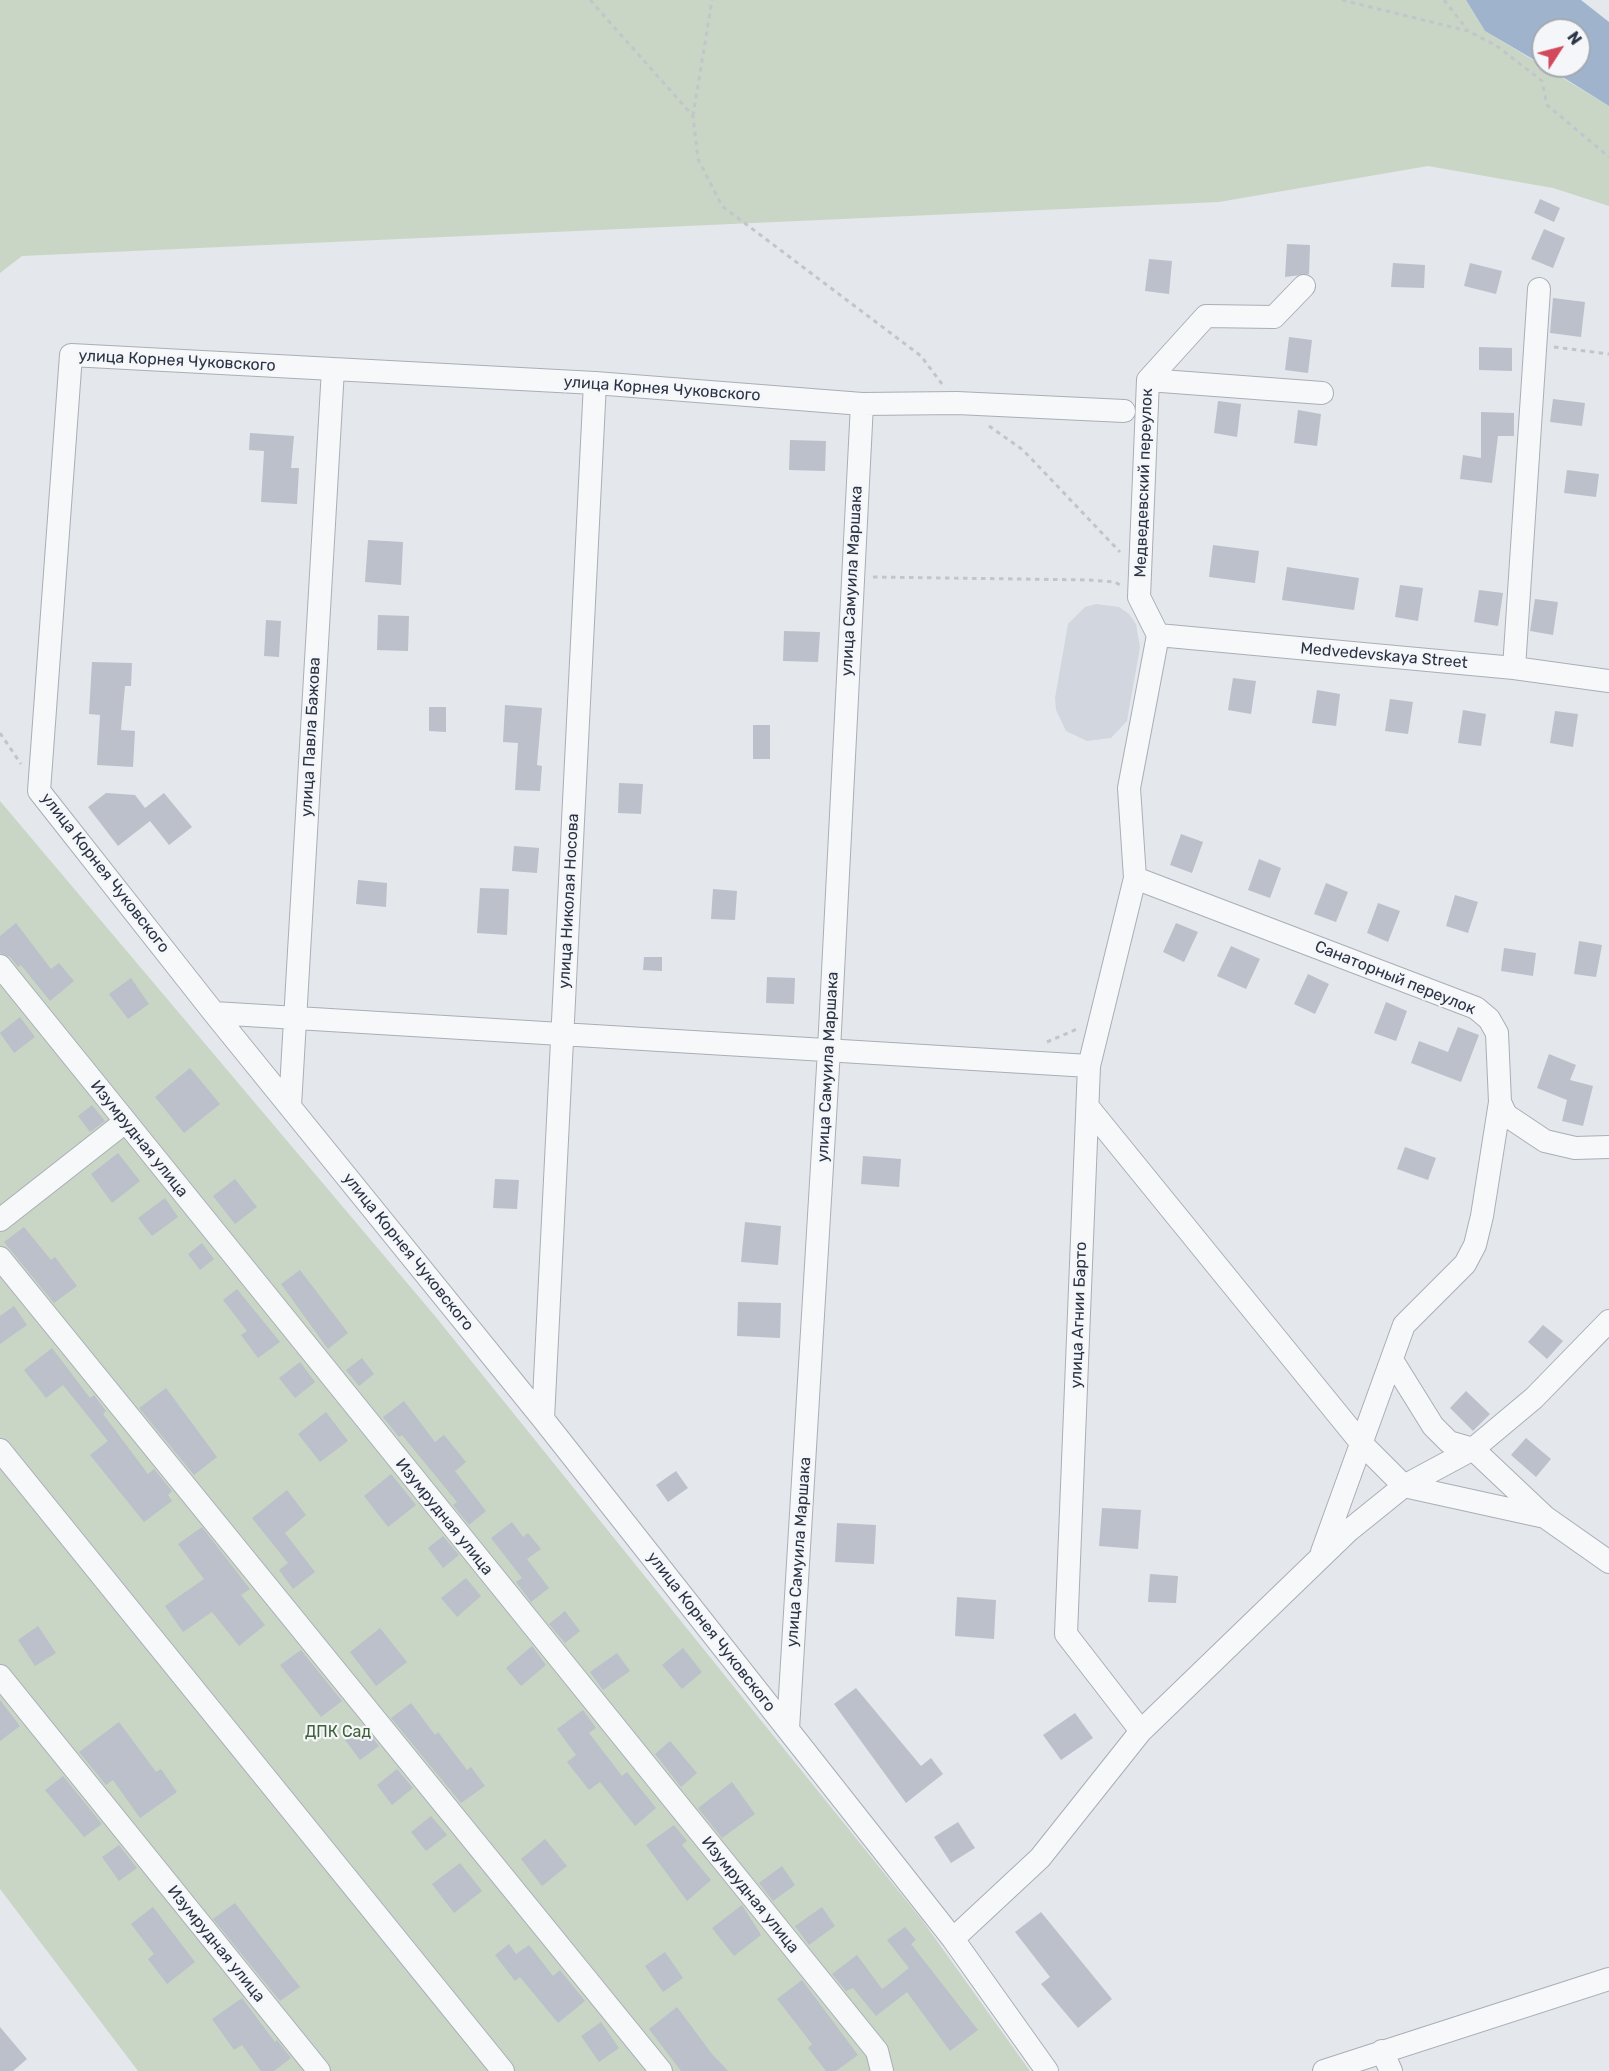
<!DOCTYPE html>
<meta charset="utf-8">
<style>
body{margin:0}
#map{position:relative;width:1609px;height:2071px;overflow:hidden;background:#e4e7ec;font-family:Rubik,sans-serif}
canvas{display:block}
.north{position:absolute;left:1531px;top:18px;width:60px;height:60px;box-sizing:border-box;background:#f4f6f9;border:2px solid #a4a8b1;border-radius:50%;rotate:54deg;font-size:16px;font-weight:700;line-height:24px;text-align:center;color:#2b3445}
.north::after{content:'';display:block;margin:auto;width:21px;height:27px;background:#d1495b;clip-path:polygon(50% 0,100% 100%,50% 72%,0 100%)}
</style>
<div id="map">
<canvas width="1609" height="2071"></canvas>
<div class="north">N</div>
</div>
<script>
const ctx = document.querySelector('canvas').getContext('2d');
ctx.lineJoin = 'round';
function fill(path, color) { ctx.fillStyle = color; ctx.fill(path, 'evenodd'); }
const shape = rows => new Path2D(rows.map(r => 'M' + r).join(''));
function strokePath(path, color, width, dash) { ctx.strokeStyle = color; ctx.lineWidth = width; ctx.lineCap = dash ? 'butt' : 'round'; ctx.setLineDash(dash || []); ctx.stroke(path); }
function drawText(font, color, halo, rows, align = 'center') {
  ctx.font = font + ' Rubik,sans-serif'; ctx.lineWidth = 4.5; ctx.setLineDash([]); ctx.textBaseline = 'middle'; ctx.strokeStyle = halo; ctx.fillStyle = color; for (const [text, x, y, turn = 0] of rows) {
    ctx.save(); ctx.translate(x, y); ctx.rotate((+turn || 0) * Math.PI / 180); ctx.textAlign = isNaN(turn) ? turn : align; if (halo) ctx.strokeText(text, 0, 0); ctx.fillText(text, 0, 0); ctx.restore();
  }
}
fill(shape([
 [1096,604,1119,607,1129,614,1136,624,1140,647,1127,721,1111,738,1087,741,1066,731,1056,710,1055,698,1068,624,1085,607]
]), '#d2d6de');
fill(shape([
 [0,0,1466,0,1485,31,1609,106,1609,206,1553,188,1428,166,1219,202,22,256,0,273],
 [0,801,435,1316,922,1920,1030,2071,138,2071,0,1889]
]), '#c9d6c5');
fill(shape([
 [1466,0,1581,0,1609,22,1609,106,1545,66,1579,66,1579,30,1543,30,1543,65,1485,31]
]), '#9fb4cc');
fill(shape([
 [1540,199,1560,208,1554,222,1534,213],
 [1544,229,1565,238,1553,268,1531,259],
 [1287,244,1310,245,1309,274,1285,277],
 [1149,259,1172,261,1169,294,1145,291],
 [1393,263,1425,265,1424,288,1391,287],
 [1470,263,1502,271,1496,294,1464,286],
 [1553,298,1585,302,1581,337,1550,333],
 [1289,337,1312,340,1308,373,1285,370],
 [1479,347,1512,348,1512,371,1479,370],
 [1553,399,1585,403,1582,426,1550,422],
 [1218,401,1241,404,1237,437,1214,433],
 [1298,410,1321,414,1317,446,1294,443],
 [1481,412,1514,413,1514,436,1498,436,1492,483,1460,479,1463,455,1481,458],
 [250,433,294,436,291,468,299,468,297,504,261,502,264,451,249,450],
 [790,440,826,441,825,471,789,470],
 [1567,470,1599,474,1596,497,1564,493],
 [368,540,403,542,401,585,365,582],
 [1213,545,1259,551,1255,583,1209,577],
 [1287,567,1359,578,1354,610,1282,600],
 [1400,585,1423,588,1418,621,1395,617],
 [1479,590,1503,593,1498,626,1474,622],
 [1535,599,1558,602,1553,635,1530,631],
 [378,615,409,616,408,651,377,650],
 [266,620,281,621,279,657,264,656],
 [784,631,820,632,818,662,783,661],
 [92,662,132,663,131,686,125,686,121,730,135,731,133,767,97,765,100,715,89,714],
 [1233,678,1256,681,1251,714,1228,710],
 [1317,690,1340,694,1336,726,1312,723],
 [1390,699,1413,702,1408,734,1385,731],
 [505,705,542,708,537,765,542,766,540,791,515,790,518,743,503,742],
 [429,707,446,707,446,732,429,731],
 [1463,710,1486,714,1481,746,1458,743],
 [1555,711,1578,714,1573,747,1550,743],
 [753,725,770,725,770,759,753,759],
 [619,783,643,784,641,814,618,813],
 [106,793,135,795,145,808,164,793,192,827,169,845,150,821,118,846,88,807],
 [1181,834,1203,842,1192,873,1170,865],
 [514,846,539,848,537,873,512,871],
 [1259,859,1281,868,1270,898,1248,890],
 [358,880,387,883,386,907,356,904],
 [1326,883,1348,892,1336,922,1314,914],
 [480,888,509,889,507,935,477,933],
 [713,889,737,891,735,920,711,919],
 [1455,895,1478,902,1468,933,1446,926],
 [1378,903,1400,911,1388,942,1367,933],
 [16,923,51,969,59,963,74,981,50,1001,21,965,18,967,10,957,0,953,0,936],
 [1176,923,1198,932,1184,962,1163,952],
 [1579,941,1602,945,1596,977,1574,974],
 [1231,946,1260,959,1246,989,1217,976],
 [1504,948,1536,953,1533,976,1501,971],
 [644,957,662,957,662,971,643,970],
 [1308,974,1329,984,1315,1014,1294,1004],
 [767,977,795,978,794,1004,766,1003],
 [131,978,149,1004,128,1019,109,994],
 [1386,1002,1407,1011,1396,1041,1374,1033],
 [20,1017,35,1037,14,1053,0,1033],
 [1458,1027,1479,1035,1461,1082,1411,1063,1419,1041,1448,1052],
 [1549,1054,1576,1065,1570,1080,1593,1086,1583,1126,1562,1121,1567,1100,1537,1088],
 [190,1068,220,1104,184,1133,155,1097],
 [92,1105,105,1121,90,1132,78,1116],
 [1405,1147,1436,1158,1428,1180,1397,1169],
 [118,1153,140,1181,112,1203,91,1174],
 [863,1156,901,1159,899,1187,861,1184],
 [235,1179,257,1207,235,1224,213,1196],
 [495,1179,519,1180,517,1209,493,1208],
 [165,1198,178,1217,152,1236,138,1218],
 [745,1222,781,1226,778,1265,741,1262],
 [24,1227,51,1260,55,1257,77,1286,54,1303,4,1242],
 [202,1243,214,1259,200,1270,188,1254],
 [300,1270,348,1333,328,1349,281,1284],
 [237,1289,280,1342,258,1358,241,1335,247,1331,223,1300],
 [738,1302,781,1303,780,1338,737,1336],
 [14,1306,27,1325,0,1344,0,1316],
 [1543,1325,1563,1341,1547,1359,1528,1342],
 [52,1348,90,1398,94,1395,106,1411,103,1414,148,1474,154,1469,172,1491,168,1495,172,1501,144,1522,90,1455,108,1441,63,1385,46,1398,24,1370],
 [362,1358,374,1374,359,1386,346,1370],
 [300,1362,315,1382,295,1398,279,1378],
 [166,1388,217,1457,194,1475,139,1408],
 [1466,1391,1490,1414,1473,1431,1450,1408],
 [404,1401,435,1442,444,1435,466,1462,455,1471,486,1511,469,1525,453,1505,457,1502,402,1435,399,1437,383,1417],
 [326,1412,348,1441,320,1462,298,1434],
 [1526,1438,1551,1459,1536,1477,1511,1455],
 [676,1471,688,1488,668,1502,656,1485],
 [391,1474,416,1505,388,1527,364,1496],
 [287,1490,306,1515,285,1533,315,1572,293,1589,279,1570,288,1563,252,1518],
 [1102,1508,1141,1510,1138,1549,1099,1546],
 [512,1522,523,1537,528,1533,541,1549,527,1559,549,1588,531,1602,516,1582,522,1578,491,1538],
 [837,1523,876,1525,874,1564,835,1562],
 [202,1527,250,1589,241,1595,265,1625,239,1646,212,1612,183,1632,165,1606,204,1579,178,1544],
 [443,1536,459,1555,443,1568,428,1548],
 [1150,1574,1178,1576,1176,1603,1148,1602],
 [466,1578,481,1596,457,1617,441,1598],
 [957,1597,996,1600,994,1639,955,1636],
 [565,1611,580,1631,565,1643,549,1624],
 [38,1626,56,1653,35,1666,18,1640],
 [380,1628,407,1662,376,1686,350,1652],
 [532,1646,546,1665,521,1686,506,1668],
 [683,1648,702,1672,682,1689,662,1665],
 [301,1650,342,1701,321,1717,280,1665],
 [617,1653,630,1671,603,1690,590,1672],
 [856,1688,921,1766,931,1758,943,1774,906,1803,834,1704],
 [0,1700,20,1726,0,1741],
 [411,1703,435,1735,438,1732,467,1770,471,1767,485,1786,461,1803,391,1718],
 [583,1710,596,1728,589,1733,622,1776,627,1772,656,1808,635,1826,600,1782,589,1790,567,1762,576,1755,557,1729],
 [1075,1713,1093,1738,1061,1760,1043,1735],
 [119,1722,156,1772,161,1769,177,1792,140,1818,113,1780,106,1785,79,1752],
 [363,1726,379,1746,360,1760,345,1740],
 [670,1741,697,1773,681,1787,655,1754],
 [397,1769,413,1788,392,1805,377,1785],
 [63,1776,102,1824,84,1837,45,1790],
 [732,1782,755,1814,722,1838,698,1808],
 [431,1816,447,1835,426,1851,411,1832],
 [958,1822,975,1848,951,1863,934,1837],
 [674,1825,687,1841,682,1845,711,1880,687,1901,646,1845],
 [545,1839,567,1866,542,1886,521,1859],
 [119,1845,137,1868,119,1881,102,1857],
 [460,1863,482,1891,454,1913,432,1884],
 [782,1866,795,1885,773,1901,759,1883],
 [235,1903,300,1987,280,2001,213,1919],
 [742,1905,761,1935,734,1956,712,1928],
 [153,1907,195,1962,167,1984,148,1959,154,1954,131,1924],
 [822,1907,835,1926,809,1945,795,1926],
 [1041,1912,1112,1999,1078,2028,1041,1984,1050,1977,1015,1932],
 [905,1927,916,1940,911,1944,978,2030,950,2051,907,1992,876,2016,853,1988,846,1991,832,1974,857,1955,882,1989,885,1987,909,1968,887,1940],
 [509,1944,516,1954,529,1945,553,1976,560,1970,585,2001,558,2023,520,1977,515,1981,495,1955],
 [665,1952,683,1978,663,1992,645,1966],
 [802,1980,858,2055,836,2071,826,2071,808,2048,812,2044,777,1999],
 [242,1998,275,2042,277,2040,291,2058,274,2071,261,2071,242,2045,234,2050,212,2019],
 [677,2007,712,2054,728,2071,681,2071,649,2029],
 [601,2022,619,2048,599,2062,581,2036],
 [0,2027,27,2059,13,2071,0,2071]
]), '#bbc0ca');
const minor = shape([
 [1148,380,1322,393],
 [1158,635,1139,597,1148,380,1206,316,1274,317,1304,286],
 [1158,635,1514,668,1609,681],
 [1514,668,1539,289],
 [1135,878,1476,1008,1489,1019,1497,1033,1500,1102,1506,1115,1545,1141,1575,1148,1609,1147],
 [0,966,877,2051,882,2071],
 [214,1013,1089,1066],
 [290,1106,333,369],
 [1088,1107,1362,1444,1404,1486,1545,1517],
 [0,1220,125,1122],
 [0,1258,661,2071],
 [1392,1360,1433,1426,1449,1442,1473,1449,1545,1517,1609,1562],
 [543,1419,595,383],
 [0,1450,503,2071],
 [1322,1552,1404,1325,1465,1264,1475,1245,1482,1216,1500,1102],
 [0,1676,319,2071],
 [788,1729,829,1050,862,404],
 [1141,1731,1066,1634,1089,1066,1135,878,1129,788,1158,635],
 [953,1939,1040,1858,1141,1731,1347,1532,1404,1486,1473,1449,1534,1398,1609,1321],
 [1382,2051,1391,2071],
 [1047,2071,953,1939,543,1419,214,1013,39,791,71,355,595,383,862,404,957,403,1124,411],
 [1324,2071,1609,1979]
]);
strokePath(minor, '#a9aeb7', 24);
strokePath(shape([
 [590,0,693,116,698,159,722,206,921,356,942,384],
 [1342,0,1468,31,1497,46,1542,81,1547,105,1609,157],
 [1444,0,1467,29],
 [693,116,712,0],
 [1554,347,1609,354],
 [989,426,1023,450,1120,552],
 [873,577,1089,580,1115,582,1120,585],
 [0,733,21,764],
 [1047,1042,1077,1029]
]), '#c2c5cb', 3, [4.5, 4.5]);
strokePath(minor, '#f7f8fa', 22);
drawText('16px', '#2b3445', '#f4f6f9', [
 ["улица Корнея Чуковского",177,361,3],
 ["улица Корнея Чуковского",662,389,4],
 ["Медведевский переулок",1144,483,-88],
 ["улица Самуила Маршака",852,581,-87],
 ["Medvedevskaya Street",1384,656,5],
 ["улица Павла Бажова",311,737,-87],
 ["улица Корнея Чуковского",105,873,52],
 ["улица Николая Носова",569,901,-87],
 ["Санаторный переулок",1395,978,22],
 ["улица Самуила Маршака",828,1067,-87],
 ["Изумрудная улица",139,1139,51],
 ["улица Корнея Чуковского",408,1252,51],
 ["улица Агнии Барто",1079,1315,-88],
 ["Изумрудная улица",444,1517,51],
 ["улица Самуила Маршака",799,1552,-86],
 ["улица Корнея Чуковского",711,1632,52],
 ["Изумрудная улица",750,1895,51],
 ["Изумрудная улица",216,1944,51]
]);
drawText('16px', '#3f6138', '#f4f6f9', [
 ["ДПК Сад",338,1732]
]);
</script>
